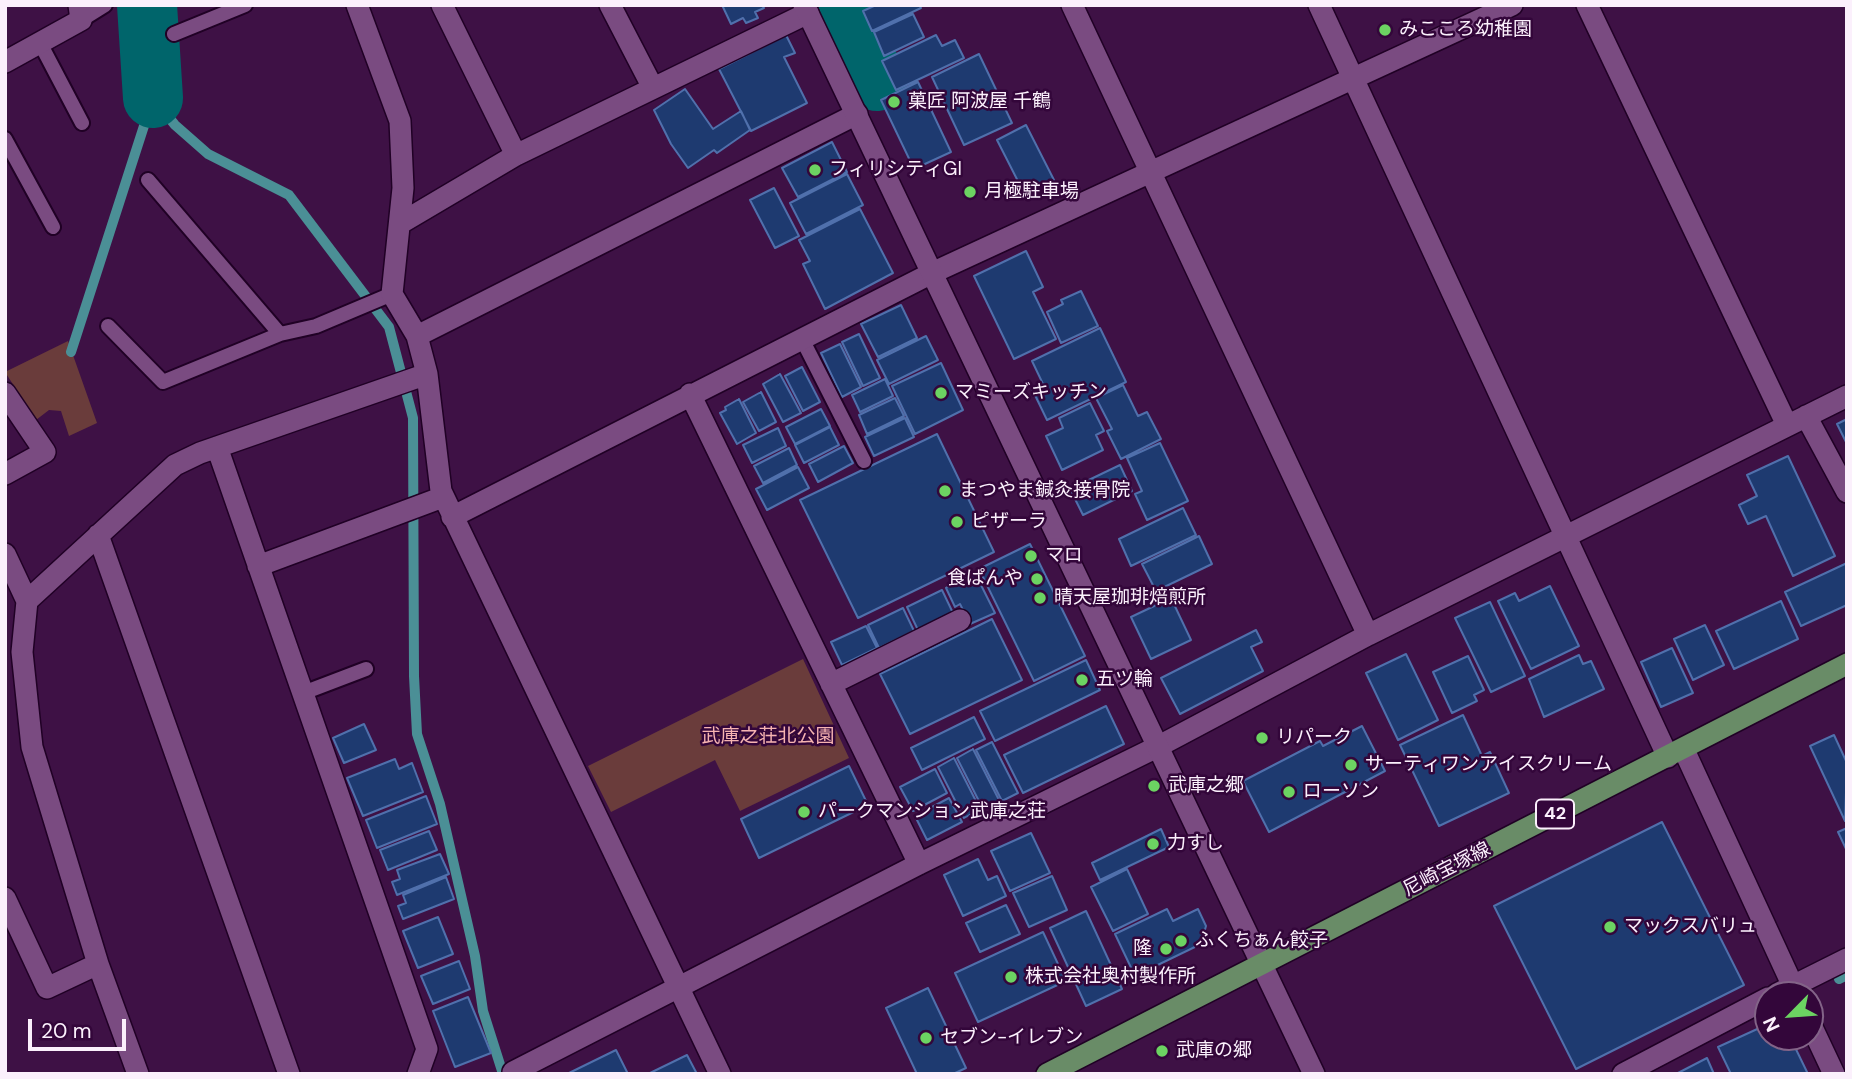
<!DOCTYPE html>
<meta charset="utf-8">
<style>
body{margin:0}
#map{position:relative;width:1852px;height:1079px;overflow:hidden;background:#3e1145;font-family:"DM Sans",sans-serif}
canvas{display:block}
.frame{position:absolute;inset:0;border:7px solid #fbf0fc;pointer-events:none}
.north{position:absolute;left:1754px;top:981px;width:70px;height:70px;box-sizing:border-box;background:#33063a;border:2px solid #836488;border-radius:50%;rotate:245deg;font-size:19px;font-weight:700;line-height:28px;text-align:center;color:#fbf0fc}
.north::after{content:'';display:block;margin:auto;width:24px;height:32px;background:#6cd362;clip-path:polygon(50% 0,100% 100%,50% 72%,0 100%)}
.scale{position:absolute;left:28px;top:1019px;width:98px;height:32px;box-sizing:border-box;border:4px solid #fbf0fc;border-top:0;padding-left:9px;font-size:21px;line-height:24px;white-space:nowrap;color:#fbf0fc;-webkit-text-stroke:5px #33063a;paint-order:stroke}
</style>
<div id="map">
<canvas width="1852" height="1079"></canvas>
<div class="frame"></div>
<div class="north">N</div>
<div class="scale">20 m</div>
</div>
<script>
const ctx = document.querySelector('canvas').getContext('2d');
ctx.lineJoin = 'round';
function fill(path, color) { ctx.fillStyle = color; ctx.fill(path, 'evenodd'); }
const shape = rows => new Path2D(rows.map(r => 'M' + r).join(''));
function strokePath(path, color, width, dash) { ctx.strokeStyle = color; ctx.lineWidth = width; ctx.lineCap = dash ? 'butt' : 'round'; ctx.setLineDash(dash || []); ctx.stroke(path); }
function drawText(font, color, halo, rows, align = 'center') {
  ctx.font = font + ' "DM Sans","Noto Sans JP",sans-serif'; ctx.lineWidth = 5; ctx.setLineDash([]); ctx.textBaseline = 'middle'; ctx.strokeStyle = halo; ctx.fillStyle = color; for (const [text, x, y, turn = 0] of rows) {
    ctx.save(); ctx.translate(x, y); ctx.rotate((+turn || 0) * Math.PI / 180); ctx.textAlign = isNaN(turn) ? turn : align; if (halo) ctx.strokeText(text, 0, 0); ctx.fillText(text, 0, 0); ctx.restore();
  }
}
fill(shape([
 [68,341,97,423,69,436,61,411,49,410,36,420,5,372],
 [803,659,849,758,740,811,715,760,611,812,588,766]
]), '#6a3c3b');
strokePath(shape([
 [153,98,175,125,208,154,289,195,389,327,413,418,414,676,417,734,440,804,475,956,483,1011,503,1074],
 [71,352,153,98],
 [1839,979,1847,975]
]), '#4b8f96', 10);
strokePath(shape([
 [147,5,153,98],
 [839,5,877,81]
]), '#00656b', 60);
const building = shape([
 [722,5,762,5,764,8,755,12,758,18,746,23,743,18,731,24,722,5],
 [876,5,919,5,921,8,872,31,863,11,876,5],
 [913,14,924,37,884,56,874,32,913,14],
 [786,35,795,53,784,57,807,103,751,131,719,69,786,35],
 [936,35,942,46,955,40,964,58,896,90,882,61,936,35],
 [979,54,1012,123,964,145,932,77,979,54],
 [918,82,951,152,914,169,881,100,918,82],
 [685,89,713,129,741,111,750,130,717,153,714,150,688,168,671,144,654,110,685,89],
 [1026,125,1054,180,1025,195,997,140,1026,125],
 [832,142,847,172,798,197,782,168,832,142],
 [847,174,863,205,806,234,790,203,847,174],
 [774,188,799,236,775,248,750,200,774,188],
 [860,209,893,273,825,309,803,264,810,261,799,240,860,209],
 [1026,251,1043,287,1033,292,1056,339,1014,359,974,276,1026,251],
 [1081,291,1098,326,1061,343,1047,312,1063,304,1061,300,1081,291],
 [901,305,917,338,878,357,861,324,901,305],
 [1100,328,1126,382,1047,420,1032,389,1043,384,1032,361,1100,328],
 [859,334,880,378,863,386,842,342,859,334],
 [926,336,938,360,889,384,877,360,926,336],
 [840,344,861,387,842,397,821,353,840,344],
 [941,363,963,410,915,434,892,386,941,363],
 [802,367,820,402,803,411,785,376,802,367],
 [780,374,801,413,783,422,763,384,780,374],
 [885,379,893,396,860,412,852,395,885,379],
 [1123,385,1138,416,1147,412,1161,439,1121,459,1107,431,1112,429,1096,398,1123,385],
 [761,392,776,422,759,431,743,402,761,392],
 [895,398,904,416,867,434,859,415,895,398],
 [739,399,756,433,737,444,720,413,726,410,725,407,739,399],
 [1090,403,1104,431,1096,435,1103,450,1062,470,1046,436,1063,428,1059,418,1090,403],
 [821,409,830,426,795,444,786,427,821,409],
 [905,418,914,437,874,456,865,437,905,418],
 [1847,419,1847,444,1837,424,1847,419],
 [830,427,839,445,804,463,795,445,830,427],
 [778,428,786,446,752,463,743,445,778,428],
 [937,434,994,552,858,618,800,500,937,434],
 [1160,443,1188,501,1147,520,1135,494,1142,491,1127,458,1160,443],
 [844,446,853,463,818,482,809,464,844,446],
 [789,448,797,465,763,483,754,466,789,448],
 [1788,456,1835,556,1793,576,1766,516,1748,524,1739,505,1757,496,1747,475,1788,456],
 [1120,465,1132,491,1083,515,1070,489,1120,465],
 [798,467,809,488,767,510,756,489,798,467],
 [1183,508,1196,535,1131,566,1119,539,1183,508],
 [1199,536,1212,564,1156,591,1142,564,1199,536],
 [1030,544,1085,656,1034,681,979,569,1030,544],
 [1847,563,1847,605,1801,626,1785,592,1847,563],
 [975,573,995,613,970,624,960,604,955,607,946,588,975,573],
 [1550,586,1579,646,1531,669,1498,601,1515,593,1519,601,1550,586],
 [942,590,953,613,918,630,907,607,942,590],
 [1171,598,1191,640,1151,659,1131,617,1171,598],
 [1781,601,1798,639,1734,669,1716,631,1781,601],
 [1490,602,1525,676,1491,692,1455,618,1490,602],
 [903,608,914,631,879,648,868,625,903,608],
 [992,619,1022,680,910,734,880,674,992,619],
 [1705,625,1724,665,1693,680,1674,639,1705,625],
 [866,626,877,648,842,665,831,642,866,626],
 [1256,630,1262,642,1251,647,1263,671,1180,714,1161,678,1256,630],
 [1672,648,1693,693,1661,707,1641,662,1672,648],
 [1406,654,1438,720,1398,740,1366,673,1406,654],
 [1579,655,1583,664,1591,661,1604,689,1544,717,1529,679,1579,655],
 [1468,656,1484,690,1474,695,1477,701,1452,713,1433,672,1468,656],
 [1086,660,1100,690,995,741,980,711,1086,660],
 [1106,706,1124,744,1023,793,1004,755,1106,706],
 [1463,715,1482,756,1490,752,1509,793,1439,826,1400,745,1463,715],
 [974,717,985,739,922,770,911,748,974,717],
 [364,724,376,750,344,763,333,738,364,724],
 [1362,726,1385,771,1269,832,1243,781,1320,741,1323,746,1362,726],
 [1834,735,1847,763,1845,821,1810,746,1834,735],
 [992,742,1018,793,1002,801,976,750,992,742],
 [973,749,999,800,983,809,957,758,973,749],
 [954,758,980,809,964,818,938,767,954,758],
 [395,759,399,769,412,763,423,792,363,816,347,778,395,759],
 [849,766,868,805,759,858,741,819,849,766],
 [935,769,947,793,913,811,900,787,935,769],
 [426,796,437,824,377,848,366,820,426,796],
 [949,798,962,822,927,840,915,816,949,798],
 [1662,822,1744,985,1576,1069,1494,906,1662,822],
 [1847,828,1847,851,1838,832,1847,828],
 [1161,829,1169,847,1100,880,1092,863,1161,829],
 [429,831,437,850,388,870,380,850,429,831],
 [1031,833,1050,873,1010,891,991,851,1031,833],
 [440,854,449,874,397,895,392,882,400,879,397,870,440,854],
 [978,859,988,880,997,876,1006,896,963,916,944,875,978,859],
 [1127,869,1148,914,1113,931,1091,887,1127,869],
 [1052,876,1067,910,1029,927,1013,893,1052,876],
 [446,877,454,899,403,919,398,906,406,903,403,895,446,877],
 [1006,905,1020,934,980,952,966,923,1006,905],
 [1167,909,1173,921,1198,909,1206,926,1201,944,1135,976,1115,934,1167,909],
 [1086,911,1122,989,1086,1006,1050,928,1086,911],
 [438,917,453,954,418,968,403,931,438,917],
 [1043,932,1066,981,978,1022,955,973,1043,932],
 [459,961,470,989,433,1004,421,976,459,961],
 [928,988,966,1068,953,1074,917,1074,886,1008,928,988],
 [468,997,491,1053,455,1067,433,1011,468,997],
 [1766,1025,1768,1037,1774,1042,1790,1037,1808,1074,1731,1074,1718,1047,1766,1025],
 [616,1050,628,1074,567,1074,616,1050],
 [687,1055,697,1074,648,1074,687,1055],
 [1707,1058,1714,1074,1676,1074,1707,1058]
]);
fill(building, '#1e3a70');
strokePath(building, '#5070ac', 2);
const service = shape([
 [81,20,105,5],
 [174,34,245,5],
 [40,43,82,123],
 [5,139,53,227],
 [148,180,280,334],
 [108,326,163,382,280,334,316,326,392,294],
 [801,337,864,461],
 [303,693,366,669]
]);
const minor = shape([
 [357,5,400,121,403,188,392,294,417,336,427,374,441,491,720,1074],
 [442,5,516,155],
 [610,5,653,88],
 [1072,5,1368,635],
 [1319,5,1668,757],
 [1587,5,1787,425],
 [5,62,81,20,79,5],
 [401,223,516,155,808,13],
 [417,336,857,114],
 [5,393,45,452,5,474],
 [690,394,919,864],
 [1806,416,1847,492],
 [217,447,427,1049,418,1074],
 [452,517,932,273,1512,5],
 [98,535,289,1074],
 [5,554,27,601],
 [258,566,443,497],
 [831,684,960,620],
 [5,898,47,988,98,964],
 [1777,994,1847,959],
 [513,1072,919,864,1159,746,1368,635,1847,396],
 [138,1074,98,964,32,747,22,652,27,601,175,465,200,453,427,374],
 [1623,1074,1768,998]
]);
const tertiary = shape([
 [804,5,1314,1074],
 [1684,750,1797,995],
 [1810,1023,1834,1074]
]);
const primary = shape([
 [1047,1074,1847,664]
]);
strokePath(service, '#200125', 18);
strokePath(minor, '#200125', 24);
strokePath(tertiary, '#200125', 24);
strokePath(primary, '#200125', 24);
strokePath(service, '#7a4b81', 14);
strokePath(minor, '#7a4b81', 21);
strokePath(tertiary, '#7a4b81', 21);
strokePath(primary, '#698c67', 21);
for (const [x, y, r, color] of [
 [1385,30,7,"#6cd362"],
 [894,102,7,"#6cd362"],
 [815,170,7,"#6cd362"],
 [970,192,7,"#6cd362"],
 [941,393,7,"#6cd362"],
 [945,491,7,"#6cd362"],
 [957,522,7,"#6cd362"],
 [1031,556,7,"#6cd362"],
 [1037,579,7,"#6cd362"],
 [1040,598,7,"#6cd362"],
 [1082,680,7,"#6cd362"],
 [1262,738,7,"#6cd362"],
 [1351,765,7,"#6cd362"],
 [1154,786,7,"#6cd362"],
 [1289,792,7,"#6cd362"],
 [804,812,7,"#6cd362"],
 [1153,844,7,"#6cd362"],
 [1610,927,7,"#6cd362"],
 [1181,941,7,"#6cd362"],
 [1166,949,7,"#6cd362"],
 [1011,977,7,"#6cd362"],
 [926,1038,7,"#6cd362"],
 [1162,1051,7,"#6cd362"]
]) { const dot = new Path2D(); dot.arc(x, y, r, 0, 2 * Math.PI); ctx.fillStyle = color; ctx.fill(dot); strokePath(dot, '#33063a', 2.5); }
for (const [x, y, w] of [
 [1555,814,38]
]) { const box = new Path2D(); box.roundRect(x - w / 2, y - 14.5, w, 29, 5); ctx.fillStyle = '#33063a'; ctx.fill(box); strokePath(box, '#fbf0fc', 2); }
drawText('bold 18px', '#fbf0fc', null, [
 ["42",1555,814]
]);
drawText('19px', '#fbf0fc', '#33063a', [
 ["みこころ幼稚園",1399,30],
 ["菓匠 阿波屋 千鶴",908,102],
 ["フィリシティGI",829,170],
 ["月極駐車場",984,192],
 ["マミーズキッチン",955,393],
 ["まつやま鍼灸接骨院",959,491],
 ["ピザーラ",971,522],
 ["マロ",1045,556],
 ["食ぱんや",1023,579,"right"],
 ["晴天屋珈琲焙煎所",1054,598],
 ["五ツ輪",1096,680],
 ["リパーク",1276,738],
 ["サーティワンアイスクリーム",1365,765],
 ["武庫之郷",1168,786],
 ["ローソン",1303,792],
 ["パークマンション武庫之荘",818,812],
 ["力すし",1167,844],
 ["マックスバリュ",1624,927],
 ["ふくちぁん餃子",1195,941],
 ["隆",1152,949,"right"],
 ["株式会社奥村製作所",1025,977],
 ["セブン-イレブン",940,1038],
 ["武庫の郷",1176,1051]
], 'left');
drawText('19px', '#f6b4b1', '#33063a', [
 ["武庫之荘北公園",768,737]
]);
drawText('19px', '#fbf0fc', '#33063a', [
 ["尼崎宝塚線",1447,870,-27]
]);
</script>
